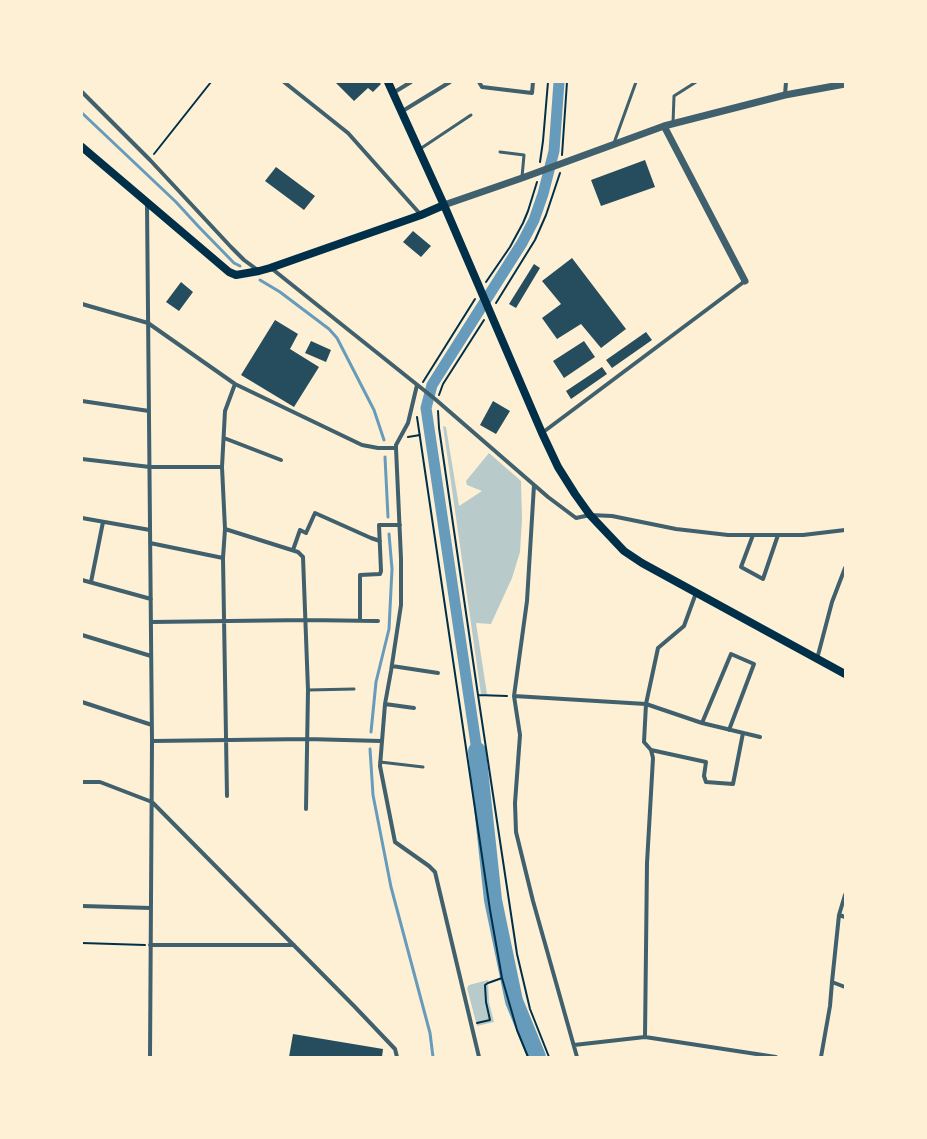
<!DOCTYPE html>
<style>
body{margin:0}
#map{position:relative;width:927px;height:1139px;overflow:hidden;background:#fdf0d5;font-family:"Fira Sans",sans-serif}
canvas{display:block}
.frame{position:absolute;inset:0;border:83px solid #fdf0d5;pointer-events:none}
</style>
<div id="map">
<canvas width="927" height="1139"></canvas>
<div class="frame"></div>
</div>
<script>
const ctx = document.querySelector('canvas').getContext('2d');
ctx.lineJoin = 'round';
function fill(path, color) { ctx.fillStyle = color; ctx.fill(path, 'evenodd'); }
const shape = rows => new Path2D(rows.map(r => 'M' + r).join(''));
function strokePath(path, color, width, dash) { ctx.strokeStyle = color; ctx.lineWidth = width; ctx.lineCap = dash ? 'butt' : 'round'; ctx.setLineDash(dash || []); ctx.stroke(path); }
fill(shape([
 [443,426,446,427,459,506,482,491,467,485,466,481,489,453,521,481,522,519,520,552,512,578,491,624,476,623,487,694,481,694],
 [488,980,489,1002,494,1022,477,1026,467,988,469,985]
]), '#b9caca');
strokePath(shape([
 [82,113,176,202,198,226,234,263,240,266],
 [260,280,280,292,329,329,337,338,374,410,384,440],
 [385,457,388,517],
 [371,732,376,682,389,629,392,569,389,534],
 [370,749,373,795,391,887,430,1033,433,1057]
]), '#669bbc', 3);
strokePath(shape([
 [477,751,426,408,432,385,522,243,534,220,543,194,554,151,559,82]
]), '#669bbc', 11);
strokePath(shape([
 [477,751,493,900,514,1001,537,1057]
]), '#669bbc', 18);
fill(shape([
 [335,82,379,82,381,84,373,92,368,88,354,101],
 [645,160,655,187,601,206,591,180],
 [276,167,315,196,304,210,265,181],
 [413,231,431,246,421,257,403,242],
 [572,258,626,329,601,348,581,324,557,339,542,318,561,304,542,281],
 [534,264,540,268,516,308,509,304],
 [181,282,193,292,179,311,166,302],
 [275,320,298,334,290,349,319,367,294,407,241,375],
 [646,332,652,340,612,368,606,360],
 [311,341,331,350,326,362,305,353],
 [584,341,595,357,564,378,553,361],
 [602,367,607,374,571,399,566,391],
 [493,401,510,411,496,434,480,425],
 [293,1034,383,1049,382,1057,289,1057]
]), '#264d5e');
strokePath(shape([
 [154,154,211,82],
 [562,155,567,82],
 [540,162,543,141,548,82],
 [486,282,510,247,523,223,528,211,537,182],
 [496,303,535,240,546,215,560,173],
 [423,382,475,299],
 [439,395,443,384,484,320],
 [438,411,439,428,478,695,517,954,530,1009,549,1057],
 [417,417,490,910,502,978,517,1030,528,1057],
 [408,437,420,435],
 [478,695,507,696],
 [82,943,145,945],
 [477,1023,490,1020,486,1002,485,985,488,983,502,978]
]), '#003049', 2);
strokePath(shape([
 [673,123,674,96,696,82],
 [614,143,636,82],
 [420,149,471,115],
 [500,152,524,155,522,177],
 [308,690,354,689],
 [380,762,423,767]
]), '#3f606c', 3);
strokePath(shape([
 [284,82,348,133,421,215],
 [479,82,482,87,532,93,533,82],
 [82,92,150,160,231,247,244,260,259,271],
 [393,93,411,82],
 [785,95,786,82],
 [401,112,450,82],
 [147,204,152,741,150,1057],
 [271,268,435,399,548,497,576,518,590,515,612,516,676,529,728,535,803,535,845,530],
 [82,304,148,323,235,384,362,445,378,448,396,448,396,445,408,423,417,385],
 [82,401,149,411],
 [542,433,745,281],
 [224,438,281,460],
 [396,448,401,559,401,605,391,671,385,704,380,766,395,842,429,866,435,872,479,1057],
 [82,459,150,467,222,467],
 [534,485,527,601,514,696,520,735,515,803,516,832,533,901,577,1057],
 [82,518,150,530],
 [225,529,298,552,303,557,308,690,306,809],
 [753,535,741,567,763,579,778,535],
 [150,543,223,558],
 [293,550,300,530,306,533,315,513,371,538,380,541],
 [82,580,151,599],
 [91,582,103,522],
 [360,620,360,575,380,574,381,571,379,525,400,525],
 [151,622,306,620,378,621],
 [82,635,151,656],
 [817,659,832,602,845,568],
 [392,666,438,673],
 [514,696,646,704,702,723,760,737],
 [82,702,152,725],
 [385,704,414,708],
 [702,723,731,654,754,664,729,730],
 [152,741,307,739,381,741],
 [651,750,706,762,704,776,706,782,733,784,743,733],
 [82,782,100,782,152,802,354,1006,395,1049,397,1057],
 [227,796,223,558,225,529,222,467,225,411,235,384],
 [82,906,151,908],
 [839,915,845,917],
 [150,945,294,945],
 [832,982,845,987],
 [645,1037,647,863,653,758,651,750,644,742,646,704,658,648,684,626,696,593],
 [574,1045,645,1037,776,1057],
 [821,1057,830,1006,832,982,839,915,845,895]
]), '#3f606c', 4);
strokePath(shape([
 [664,126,745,281],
 [444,205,522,178,664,126,785,95,845,84]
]), '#3f606c', 7);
strokePath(shape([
 [388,82,444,205,542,433,558,467,575,494,590,515,624,551,642,563,845,674],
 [82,147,229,272,236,275,259,271,270,268,421,215,444,205]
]), '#003049', 8);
</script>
